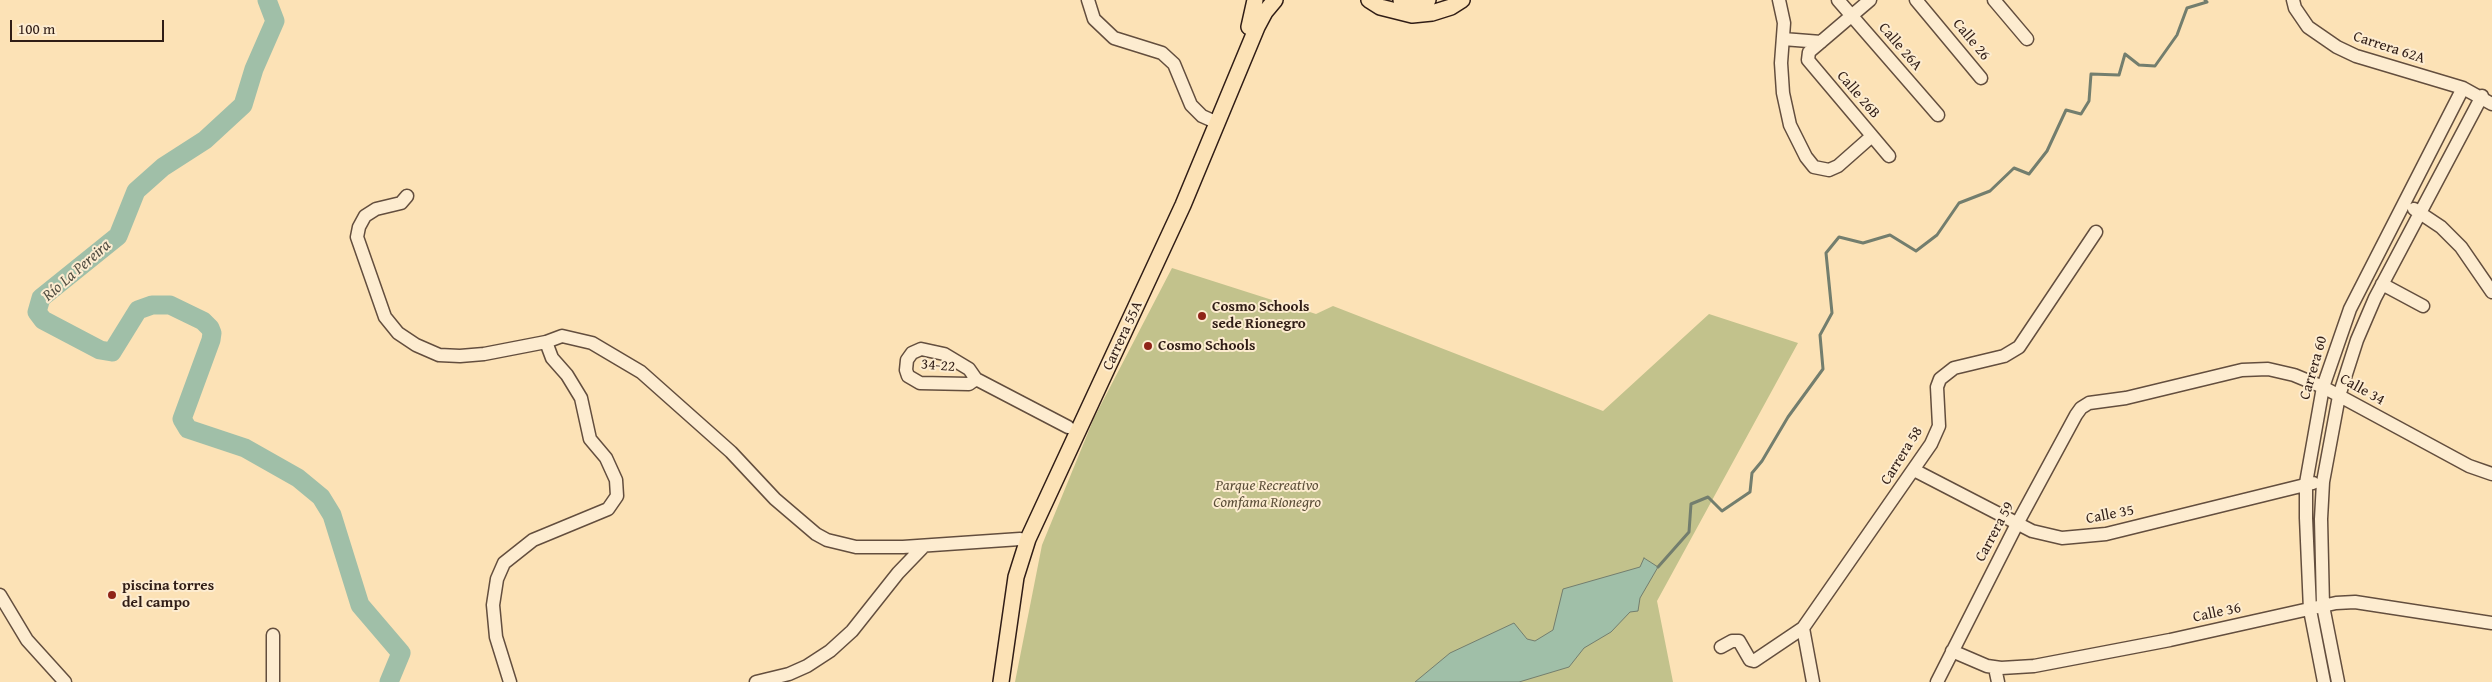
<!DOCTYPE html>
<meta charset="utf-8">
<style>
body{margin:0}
#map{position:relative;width:2492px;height:682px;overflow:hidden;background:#fce2b6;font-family:"Gentium Book Plus",serif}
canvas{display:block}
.scale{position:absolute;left:10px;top:20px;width:154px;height:22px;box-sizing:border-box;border:2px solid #301d16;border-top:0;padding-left:6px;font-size:15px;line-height:18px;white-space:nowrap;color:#301d16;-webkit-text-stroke:4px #fdecd0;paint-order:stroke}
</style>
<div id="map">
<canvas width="2492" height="682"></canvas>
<div class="scale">100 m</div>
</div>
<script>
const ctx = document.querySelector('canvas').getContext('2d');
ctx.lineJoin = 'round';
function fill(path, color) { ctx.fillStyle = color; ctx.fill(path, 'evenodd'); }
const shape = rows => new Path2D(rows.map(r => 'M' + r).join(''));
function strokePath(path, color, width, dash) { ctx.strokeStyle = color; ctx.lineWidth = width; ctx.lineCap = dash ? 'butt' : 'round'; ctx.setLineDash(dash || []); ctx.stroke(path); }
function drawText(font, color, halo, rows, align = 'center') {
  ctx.font = font + ' "Gentium Book Plus",serif'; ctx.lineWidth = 4; ctx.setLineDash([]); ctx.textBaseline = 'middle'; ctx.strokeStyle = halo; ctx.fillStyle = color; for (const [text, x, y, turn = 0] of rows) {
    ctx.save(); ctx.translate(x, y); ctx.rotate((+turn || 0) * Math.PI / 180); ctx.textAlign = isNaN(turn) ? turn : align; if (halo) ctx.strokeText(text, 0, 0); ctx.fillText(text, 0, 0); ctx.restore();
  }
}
fill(shape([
 [1172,268,1316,314,1333,306,1603,411,1709,314,1798,343,1657,601,1673,682,1015,682,1042,545,1094,418]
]), '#c2c28c');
const water = shape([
 [1644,558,1658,567,1640,598,1638,611,1630,612,1611,632,1584,648,1569,667,1519,682,1415,682,1450,653,1514,623,1527,639,1535,641,1553,630,1563,589,1640,567,1644,558]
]);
fill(water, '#a0bfa8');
strokePath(water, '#737e6e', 1);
strokePath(shape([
 [1658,567,1689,532,1691,504,1708,497,1722,511,1750,492,1752,473,1762,461,1788,417,1823,369,1820,335,1832,313,1826,253,1839,237,1863,243,1890,235,1916,251,1937,235,1959,203,1990,191,2014,168,2029,174,2047,151,2066,110,2081,114,2089,101,2091,74,2119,75,2125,54,2139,65,2155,66,2177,35,2187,8,2207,2,2205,0]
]), '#737e6e', 3);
strokePath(shape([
 [267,0,275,21,254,69,243,105,205,140,163,167,136,191,118,236,41,298,37,312,43,320,100,350,112,352,138,310,152,305,170,305,203,321,210,328,212,333,211,340,182,419,188,429,245,448,298,478,321,497,332,515,360,605,401,653,389,682]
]), '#a0bfa8', 19);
const minor = shape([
 [1088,0,1094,19,1114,38,1162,53,1174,64,1191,105,1202,116,1211,120],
 [1779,0,1784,23,1781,63,1783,93,1790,125,1806,157,1814,167,1829,170,1838,166,1872,136],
 [1838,0,1938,115],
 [1870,0,1809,52,1808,60,1889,156],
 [1916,0,1981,78],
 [1994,0,2027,39],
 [2293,0,2295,8,2308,27,2337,47,2356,56,2463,88,2492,104],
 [1783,39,1821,42],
 [407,196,401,203,376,209,365,216,359,227,357,237,385,317,398,333,416,345,439,355,460,356,484,354,546,342,562,336,592,343,641,372,731,452,775,499,816,534,827,540,856,547,903,547,1020,539],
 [2414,209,2441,227,2461,247,2492,292],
 [2382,284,2423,306],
 [976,379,969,384,920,383,908,376,906,370,907,360,912,353,921,349,944,354,969,369,976,379,1068,427],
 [1914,470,2032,531,2062,538,2106,534,2313,483],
 [0,595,27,640,65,682],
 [1803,628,1931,444,1939,426,1937,387,1940,379,1954,368,2004,356,2019,347,2096,232],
 [1721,647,1732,641,1739,641,1750,660,1754,661,1803,628,1813,682],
 [1952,651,1987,666,2001,668,2034,666,2170,640,2336,603,2355,602,2492,623],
 [1995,668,1998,682],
 [273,682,273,635],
 [510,682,496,637,493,605,497,579,504,563,533,540,608,509,617,496,616,480,606,458,590,439,581,398,567,375,552,358,546,342],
 [756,682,789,674,807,666,830,651,852,631,898,573,924,546],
 [1937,682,2017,524,2076,415,2081,408,2089,403,2126,398,2242,370,2268,369,2294,375,2323,387,2469,466,2492,474],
 [2324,682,2310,610,2306,518,2306,483,2323,387,2350,309,2463,88],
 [2338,682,2323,606,2321,519,2323,482,2339,396,2357,340,2375,298,2482,96]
]);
const major = shape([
 [1369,0,1380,7,1412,15,1432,13,1451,7,1462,0],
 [1401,0,1411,2,1428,0],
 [1249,27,1255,0],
 [1001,682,1016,577,1028,539,1183,205,1257,27,1265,12,1275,0]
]);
strokePath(minor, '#634e3e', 15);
strokePath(major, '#301d16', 18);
strokePath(minor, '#fdecd0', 12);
strokePath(major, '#fce2b6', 15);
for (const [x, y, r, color] of [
 [1202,316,5,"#8f2418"],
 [1148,346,5,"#8f2418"],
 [112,595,5,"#8f2418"]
]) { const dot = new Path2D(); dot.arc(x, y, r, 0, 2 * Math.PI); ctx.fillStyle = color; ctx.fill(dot); strokePath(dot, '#fdecd0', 2); }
drawText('15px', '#301d16', '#fdecd0', [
 ["Calle 26",1971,40,50],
 ["Calle 26A",1900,47,49],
 ["Carrera 62A",2389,48,18],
 ["Calle 26B",1858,95,49],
 ["Carrera 55A",1123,336,-65],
 ["34-22",938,366,5],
 ["Carrera 60",2314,368,-74],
 ["Calle 34",2362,390,29],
 ["Carrera 58",1902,456,-58],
 ["Calle 35",2110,515,-11],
 ["Carrera 59",1995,532,-62],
 ["Calle 36",2217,613,-12]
]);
drawText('bold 15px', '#301d16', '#fdecd0', [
 ["Cosmo Schools",1212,307],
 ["sede Rionegro",1212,324],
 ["Cosmo Schools",1158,346],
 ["piscina torres",122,586],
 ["del campo",122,603]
], 'left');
drawText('italic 15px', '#5c4f39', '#fdecd0', [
 ["Parque Recreativo",1267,486],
 ["Comfama Rionegro",1267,503]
]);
drawText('italic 16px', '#524e42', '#fdecd0', [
 ["Río La Pereira",77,271,-41]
]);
</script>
